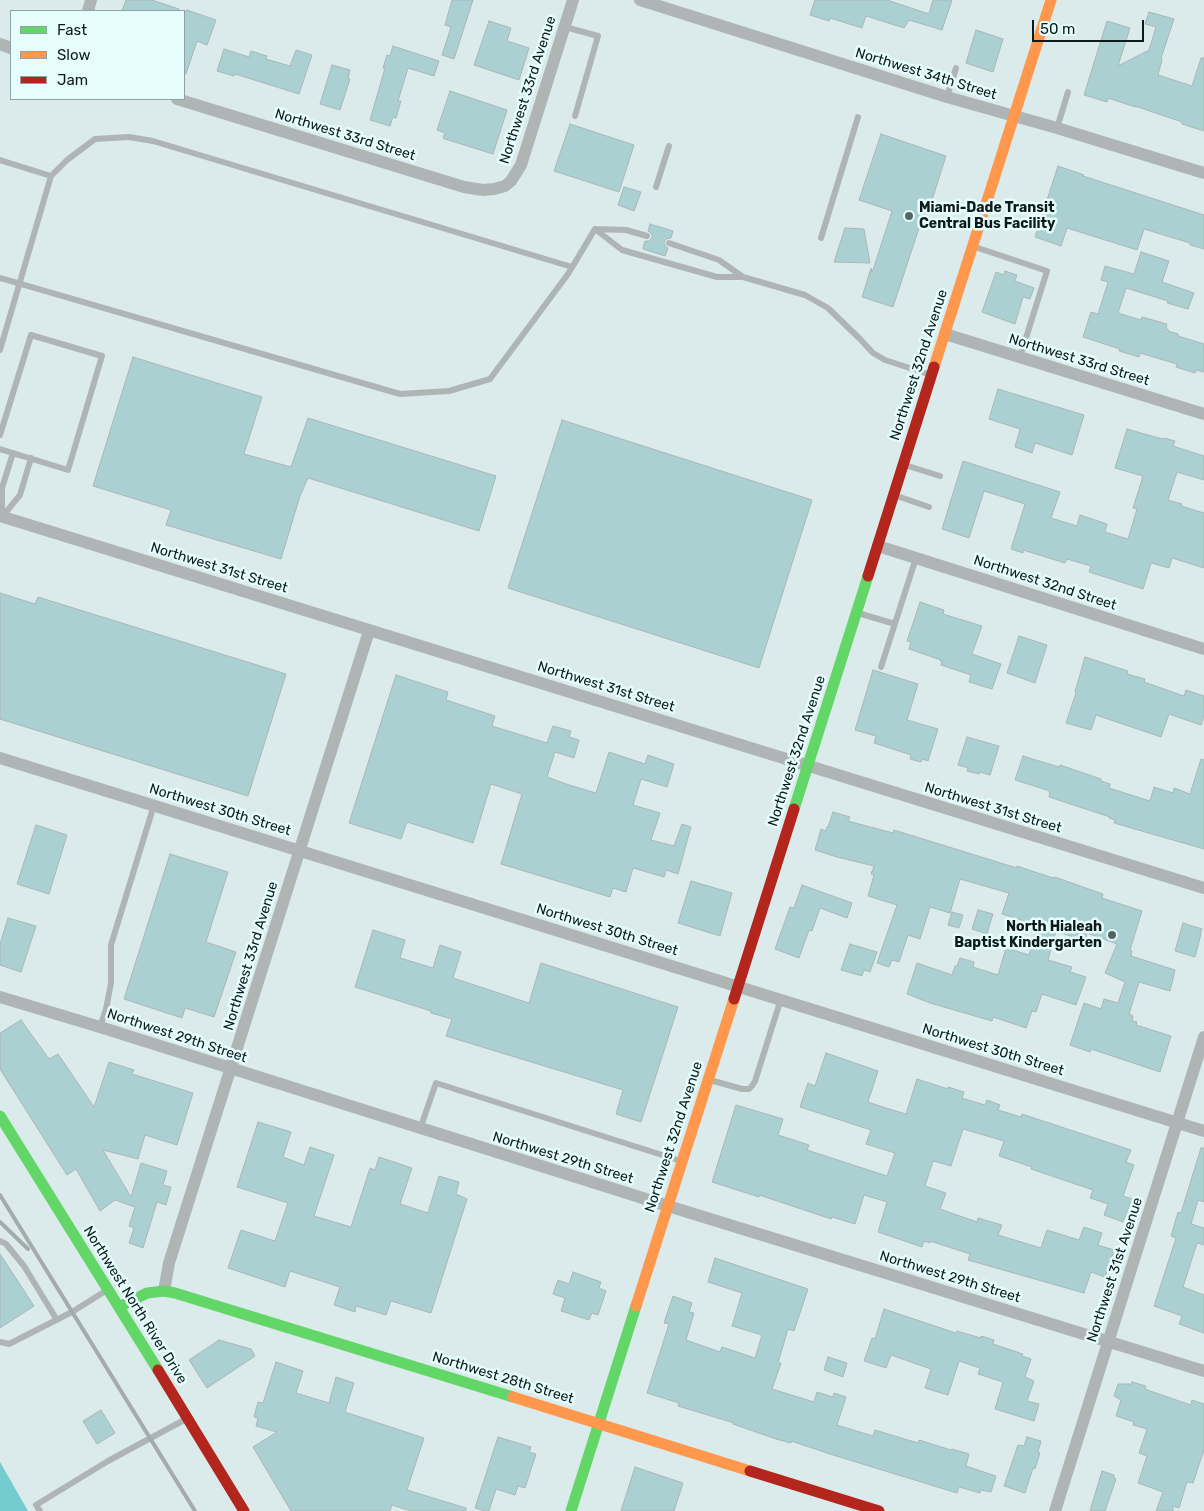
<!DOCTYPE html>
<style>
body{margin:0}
#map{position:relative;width:1204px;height:1511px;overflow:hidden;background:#dbebeb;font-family:Rubik,sans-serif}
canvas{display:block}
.legend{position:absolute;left:10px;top:10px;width:175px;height:90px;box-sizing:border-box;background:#e6fdfe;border:1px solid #90a2a3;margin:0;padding:6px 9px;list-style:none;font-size:15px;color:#0f1a1a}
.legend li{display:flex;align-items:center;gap:10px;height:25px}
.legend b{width:25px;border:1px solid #90a2a3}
.scale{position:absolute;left:1032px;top:20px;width:112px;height:22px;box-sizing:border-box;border:2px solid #0f1a1a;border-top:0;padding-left:6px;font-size:15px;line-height:18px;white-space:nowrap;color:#0f1a1a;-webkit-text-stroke:4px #e6fdfe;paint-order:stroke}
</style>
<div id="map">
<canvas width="1204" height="1511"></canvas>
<ul class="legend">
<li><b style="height:6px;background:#63d668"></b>Fast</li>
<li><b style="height:6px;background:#ff974d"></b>Slow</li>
<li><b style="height:6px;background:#b3261e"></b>Jam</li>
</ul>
<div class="scale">50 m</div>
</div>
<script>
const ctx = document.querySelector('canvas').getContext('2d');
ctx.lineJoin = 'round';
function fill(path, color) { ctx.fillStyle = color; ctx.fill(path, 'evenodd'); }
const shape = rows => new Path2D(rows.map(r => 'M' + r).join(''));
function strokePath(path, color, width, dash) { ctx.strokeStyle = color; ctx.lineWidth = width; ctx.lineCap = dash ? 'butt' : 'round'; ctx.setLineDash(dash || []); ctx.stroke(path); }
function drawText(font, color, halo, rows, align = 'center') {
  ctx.font = font + ' Rubik,sans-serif'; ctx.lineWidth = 5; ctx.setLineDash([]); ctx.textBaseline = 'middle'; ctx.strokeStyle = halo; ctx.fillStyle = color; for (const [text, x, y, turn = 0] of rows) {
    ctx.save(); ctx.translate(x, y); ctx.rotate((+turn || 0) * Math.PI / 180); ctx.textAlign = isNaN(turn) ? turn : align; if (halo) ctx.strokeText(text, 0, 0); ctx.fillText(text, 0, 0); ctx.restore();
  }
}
fill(shape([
 [0,1462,28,1511,0,1511]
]), '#74cbd0');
const building = shape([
 [126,0,152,0,179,9,179,11,122,11,126,0],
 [452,0,473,0,454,59,442,55,451,27,445,25,452,0],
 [815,0,887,0,929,14,933,0,952,0,942,30,909,20,904,28,866,16,862,28,830,18,829,21,810,15,815,0],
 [187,10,216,20,207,45,197,41,186,74,184,74,184,11,186,12,187,10],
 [1149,12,1174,19,1161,58,1162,60,1158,75,1192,86,1201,58,1204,58,1204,131,1182,124,1182,122,1135,106,1135,107,1108,98,1107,102,1084,95,1107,21,1130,28,1118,66,1149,50,1156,27,1145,24,1149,12],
 [489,21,511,28,507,41,529,48,519,80,474,65,489,21],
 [976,30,1003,39,993,72,966,63,976,30],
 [393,46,439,61,434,76,408,68,398,101,401,101,396,118,393,117,390,126,370,120,385,68,383,68,387,55,390,56,393,46],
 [224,49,249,57,251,51,267,56,266,59,290,66,296,50,312,55,299,94,235,74,234,76,217,71,224,49],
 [332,65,350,70,348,79,350,79,340,110,320,104,332,65],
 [450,91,507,110,493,154,445,139,443,138,445,133,437,130,450,91],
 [570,124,634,145,619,192,554,171,570,124],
 [881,134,946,156,925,222,921,222,893,307,862,297,871,268,872,273,892,211,859,200,881,134],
 [1058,166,1084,175,1083,176,1204,215,1204,249,1190,245,1190,243,1144,229,1137,250,1067,228,1061,246,1035,237,1058,166],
 [624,187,641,192,634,211,618,205,624,187],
 [650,224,673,231,671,238,666,239,664,242,665,246,668,248,665,256,643,249,645,241,649,241,652,238,652,234,648,231,650,224],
 [845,228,864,229,870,263,834,262,845,228],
 [1141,252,1169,261,1162,282,1194,293,1188,309,1167,303,1168,301,1126,288,1118,313,1141,320,1142,317,1167,324,1166,329,1169,330,1168,331,1178,334,1178,336,1204,344,1204,372,1196,370,1195,373,1176,367,1177,364,1140,353,1139,357,1119,351,1120,349,1083,337,1091,312,1098,314,1108,282,1101,280,1105,266,1134,274,1141,252],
 [1005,271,1017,275,1015,281,1034,288,1030,299,1023,297,1015,324,982,312,996,272,1004,275,1005,271],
 [133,357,262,397,244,454,291,467,308,418,496,476,479,531,308,478,300,496,281,559,166,525,171,510,93,486,133,357],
 [998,389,1084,415,1072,455,1035,443,1032,453,1015,447,1020,429,989,419,998,389],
 [562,420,812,500,759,668,508,588,562,420],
 [1127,429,1155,437,1163,439,1164,438,1175,441,1173,446,1204,456,1204,480,1177,472,1168,500,1182,504,1181,506,1204,513,1204,568,1172,558,1169,568,1151,563,1143,589,1089,572,1091,566,1067,559,1065,563,1023,550,1023,553,1011,549,1025,504,984,491,969,538,942,529,963,461,1060,492,1051,518,1077,526,1080,515,1107,524,1105,532,1128,539,1137,509,1133,508,1143,476,1115,468,1127,429],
 [0,593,35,604,38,597,286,674,248,796,0,719,0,593],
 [920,602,944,610,943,614,982,626,972,654,1001,664,992,689,969,682,971,675,941,665,942,662,940,661,941,660,909,649,911,642,907,641,920,602],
 [1019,636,1047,645,1035,683,1007,673,1019,636],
 [1085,657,1128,671,1127,674,1145,679,1144,682,1184,696,1186,690,1204,696,1204,716,1201,725,1169,714,1161,737,1096,715,1091,730,1066,723,1076,693,1075,692,1085,657],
 [873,670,918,684,907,720,938,729,928,761,922,759,921,762,910,759,911,755,874,743,876,736,855,730,873,670],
 [396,675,448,692,446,700,495,716,492,726,547,743,553,726,571,731,569,737,579,740,574,758,555,752,547,777,569,785,596,793,609,752,645,764,648,755,674,764,667,787,641,779,633,805,660,813,651,840,674,846,682,824,691,827,678,874,666,870,664,877,633,868,626,892,613,888,610,897,501,864,522,794,491,784,473,843,407,822,401,839,349,823,396,675],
 [967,737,999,746,990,775,980,772,979,774,967,771,968,768,958,765,967,737],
 [1023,756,1059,767,1060,765,1101,779,1101,781,1110,784,1109,788,1150,801,1154,787,1173,793,1174,788,1190,794,1201,759,1204,760,1204,849,1114,823,1115,820,1109,818,1110,817,1049,797,1050,791,1015,780,1023,756],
 [833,812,850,817,848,821,893,833,894,830,1017,868,1017,866,1053,878,1055,877,1066,881,1103,894,1102,898,1142,911,1130,950,1132,951,1131,956,1175,970,1170,991,1139,982,1129,1014,1133,1016,1132,1021,1137,1022,1136,1025,1171,1036,1160,1072,1091,1049,1090,1052,1070,1045,1084,1003,1101,1009,1104,999,1118,1003,1125,982,1105,973,1117,944,1087,933,1085,941,1056,931,1048,960,1072,967,1070,972,1086,977,1076,1005,1042,994,1036,1012,1032,1011,1026,1028,993,1017,992,1021,930,1003,907,994,917,963,952,975,955,966,957,966,960,958,974,962,973,967,998,975,1006,948,1029,955,1038,925,1002,914,1009,893,960,879,950,913,930,907,920,939,908,935,899,962,892,960,889,967,877,963,897,905,868,896,874,875,871,874,874,866,837,857,815,850,821,829,826,831,827,827,828,827,833,812],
 [36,825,67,835,49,894,17,884,36,825],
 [170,854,228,872,206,942,236,952,214,1017,185,1008,182,1018,124,999,170,854],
 [691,881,732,893,720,936,678,923,691,881],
 [802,885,852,903,847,918,820,908,812,931,809,930,799,958,775,949,790,907,794,908,802,885],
 [978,910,993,914,987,934,972,929,978,910],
 [952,912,963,915,959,928,948,925,952,912],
 [8,918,36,926,21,972,0,965,0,944,8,918],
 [1183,923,1202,929,1200,934,1201,934,1195,957,1175,951,1183,923],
 [373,930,405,940,400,958,433,968,440,945,461,952,453,978,529,1003,541,963,678,1007,641,1122,616,1114,623,1090,446,1036,452,1019,431,1013,431,1011,355,987,373,930],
 [850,944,877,952,870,972,864,970,862,976,841,970,850,944],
 [21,1020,49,1059,58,1054,94,1107,109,1062,134,1070,132,1074,193,1093,177,1145,145,1135,138,1159,103,1150,131,1197,141,1163,167,1171,163,1185,171,1187,166,1205,157,1202,143,1248,129,1243,134,1228,129,1226,135,1207,115,1200,100,1211,76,1169,67,1175,0,1069,0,1033,21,1020],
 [826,1053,878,1071,868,1102,886,1108,906,1114,917,1079,948,1089,948,1087,964,1092,962,1098,985,1105,987,1100,1000,1105,998,1110,1021,1117,1022,1114,1131,1150,1126,1162,1134,1165,1123,1196,1132,1199,1123,1222,1104,1215,1108,1204,1090,1198,1093,1190,1031,1169,1032,1167,999,1156,1004,1141,963,1129,951,1166,933,1161,925,1186,946,1193,940,1209,977,1222,978,1218,1002,1225,998,1235,1041,1248,1047,1230,1079,1240,1084,1227,1102,1233,1098,1245,1114,1250,1105,1277,1091,1272,1084,1293,968,1260,970,1254,930,1241,930,1243,924,1241,922,1247,878,1232,887,1202,864,1195,855,1224,832,1217,831,1219,759,1195,759,1197,712,1182,736,1105,783,1119,778,1135,809,1145,807,1150,887,1176,895,1153,866,1144,871,1130,800,1107,808,1083,815,1086,826,1053],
 [258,1122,291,1132,283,1157,304,1165,310,1147,334,1155,314,1216,351,1227,370,1168,375,1170,379,1157,412,1168,400,1204,428,1213,439,1176,459,1182,456,1194,467,1199,431,1313,391,1301,386,1315,356,1306,355,1312,334,1305,340,1287,290,1271,285,1287,228,1268,241,1230,275,1241,288,1203,237,1187,258,1122],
 [1201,1148,1204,1148,1204,1202,1198,1200,1191,1224,1204,1228,1204,1245,1197,1243,1183,1287,1204,1295,1204,1333,1179,1324,1182,1316,1154,1306,1176,1238,1171,1236,1178,1212,1181,1213,1201,1148],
 [0,1254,34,1306,0,1328,0,1254],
 [715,1258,808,1289,794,1331,788,1329,778,1363,781,1363,772,1389,814,1402,817,1392,833,1397,834,1393,846,1397,837,1425,873,1436,875,1430,918,1443,919,1440,951,1450,952,1449,969,1454,966,1466,996,1476,991,1492,981,1490,980,1493,959,1487,957,1493,833,1455,791,1441,791,1443,776,1439,733,1424,734,1423,678,1406,679,1403,647,1393,669,1324,664,1323,673,1296,692,1303,689,1312,694,1313,686,1340,720,1352,722,1347,755,1358,762,1335,732,1326,742,1293,708,1282,715,1258],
 [573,1272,601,1282,599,1288,606,1291,598,1315,592,1313,589,1320,561,1311,565,1298,553,1294,558,1280,569,1284,573,1272],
 [884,1309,956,1333,957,1331,981,1338,981,1336,988,1338,994,1340,993,1344,1023,1354,1022,1356,1031,1359,1025,1377,1034,1381,1027,1401,1039,1404,1034,1421,995,1409,1003,1382,978,1374,980,1368,959,1361,948,1395,925,1388,931,1369,891,1355,886,1368,864,1361,872,1338,875,1339,884,1309],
 [219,1340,251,1349,255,1356,207,1388,189,1360,219,1340],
 [828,1357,847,1363,843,1377,824,1370,828,1357],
 [276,1362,303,1371,296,1393,329,1403,336,1377,354,1383,345,1412,424,1438,407,1490,466,1508,466,1511,411,1511,392,1505,390,1511,291,1511,253,1447,277,1432,256,1426,258,1418,254,1417,258,1402,263,1403,276,1362],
 [1132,1382,1146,1386,1145,1389,1153,1392,1191,1405,1192,1400,1204,1404,1204,1450,1193,1483,1187,1482,1179,1508,1173,1506,1173,1511,1156,1511,1163,1492,1138,1483,1147,1456,1139,1453,1147,1429,1133,1425,1134,1422,1116,1416,1121,1400,1114,1396,1118,1384,1132,1384,1132,1382],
 [101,1410,115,1433,97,1444,83,1421,101,1410],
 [498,1437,531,1447,529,1452,536,1454,525,1488,518,1486,515,1495,496,1489,489,1511,485,1511,475,1508,498,1437],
 [1027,1437,1041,1441,1038,1452,1040,1453,1035,1469,1033,1468,1025,1493,1004,1486,1018,1445,1024,1446,1027,1437],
 [635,1467,683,1483,674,1511,621,1511,635,1467],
 [1102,1471,1114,1475,1114,1478,1116,1479,1105,1511,1090,1511,1102,1471]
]);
fill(building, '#aad0d2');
strokePath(building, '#aab6b7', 1);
strokePath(shape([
 [565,27,598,36,575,116],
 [947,97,956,68],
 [1057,128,1068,92],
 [0,160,51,176],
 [656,187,669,146],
 [647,236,626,230,595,229,622,250,717,277,743,277,719,260,669,243],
 [821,238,858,117],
 [975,247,1047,271,1020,357],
 [743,277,805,295,828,308,860,339,873,353,885,360,931,375],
 [0,278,400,394,449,391,490,379,568,274,595,229],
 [0,350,51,176,67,160,95,139,129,137,153,141,572,267],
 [0,435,31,335,102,356,68,470,0,449],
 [13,453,2,488,2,517,20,495,31,458],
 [905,465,940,476],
 [894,495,929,507],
 [858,613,895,624],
 [881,667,916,558],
 [100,1027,106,1009,111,983,111,945,154,805],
 [710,1080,742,1089,749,1089,752,1086,755,1081,781,999],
 [420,1129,436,1083,681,1161],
 [0,1241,6,1244,24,1266,57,1320],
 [0,1342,9,1344,72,1312,107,1290],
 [40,1511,36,1505,108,1461,186,1419]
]), '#afb5b5', 6);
strokePath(shape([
 [640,0,947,97,1057,128,1204,173],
 [88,11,91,0],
 [0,44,11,48],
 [177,99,464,187,483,190,494,189,505,186,511,181,521,165,573,0],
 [945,334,1204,414],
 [0,516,1204,888],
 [878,546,1204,649],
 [0,758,1204,1131],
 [0,997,100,1027,668,1206,1204,1371],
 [164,1291,169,1263,369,631],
 [1055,1511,1204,1037]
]), '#afb5b5', 12);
strokePath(shape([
 [794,809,868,576],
 [0,1116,158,1370],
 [119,1307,147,1293,164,1291,175,1293,513,1397],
 [571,1511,636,1306]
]), '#63d668', 11);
strokePath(shape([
 [934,367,1051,0],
 [636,1306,734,999],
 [513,1397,750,1471]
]), '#ff974d', 11);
strokePath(shape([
 [868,576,934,367],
 [734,999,794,809],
 [158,1370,244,1511],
 [750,1471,879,1511]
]), '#b3261e', 11);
strokePath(shape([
 [0,1195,195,1511],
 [0,1222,28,1249]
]), '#a3abab', 4);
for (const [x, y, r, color] of [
 [909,216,5,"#566363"],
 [1112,935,5,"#566363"]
]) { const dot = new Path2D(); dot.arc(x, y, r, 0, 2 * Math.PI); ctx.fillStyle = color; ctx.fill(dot); strokePath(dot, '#e6fdfe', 2); }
drawText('14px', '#0f1a1a', '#e6fdfe', [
 ["Northwest 34th Street",926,74,17],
 ["Northwest 33rd Avenue",528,90,-72],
 ["Northwest 33rd Street",345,135,17],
 ["Northwest 33rd Street",1079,360,17],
 ["Northwest 32nd Avenue",919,365,-72],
 ["Northwest 31st Street",219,568,17],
 ["Northwest 32nd Street",1045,583,18],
 ["Northwest 31st Street",606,687,17],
 ["Northwest 32nd Avenue",797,751,-72],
 ["Northwest 31st Street",993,808,17],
 ["Northwest 30th Street",220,810,17],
 ["Northwest 30th Street",607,930,17],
 ["Northwest 33rd Avenue",251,956,-73],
 ["Northwest 29th Street",177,1036,18],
 ["Northwest 30th Street",993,1050,17],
 ["Northwest 32nd Avenue",674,1137,-72],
 ["Northwest 29th Street",563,1158,17],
 ["Northwest 31st Avenue",1115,1270,-72],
 ["Northwest 29th Street",950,1277,17],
 ["Northwest North River Drive",135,1305,58],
 ["Northwest 28th Street",503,1378,17]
]);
drawText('bold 14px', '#0f1a1a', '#e6fdfe', [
 ["Miami-Dade Transit",919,208],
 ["Central Bus Facility",919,224],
 ["North Hialeah",1102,927,"right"],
 ["Baptist Kindergarten",1102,943,"right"]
], 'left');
</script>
